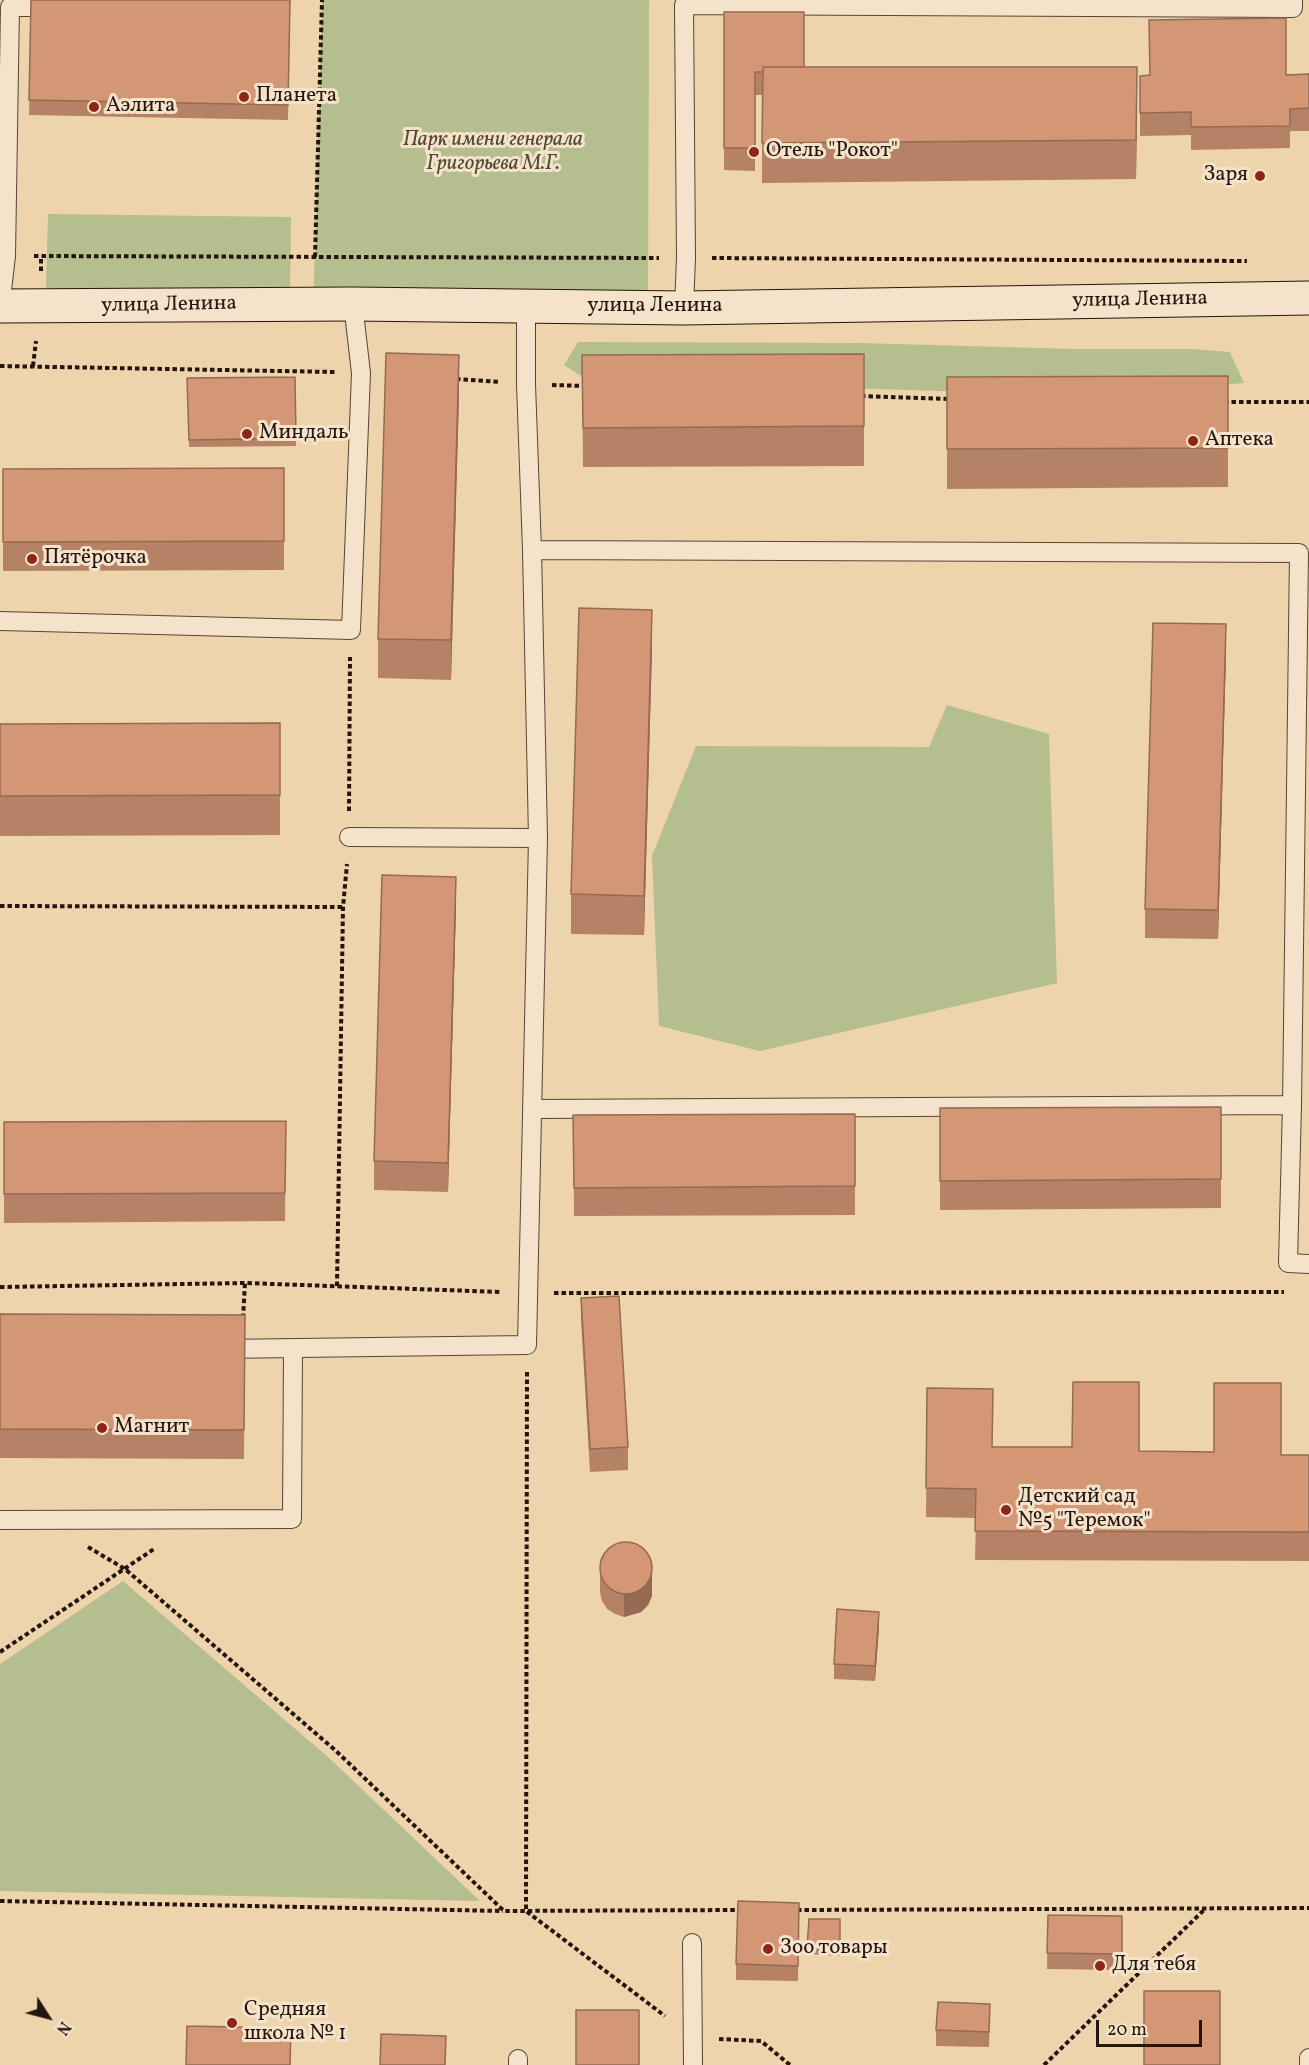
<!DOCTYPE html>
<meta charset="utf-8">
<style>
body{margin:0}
#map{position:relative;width:1309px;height:2065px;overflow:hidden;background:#eed4ad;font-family:Vollkorn,serif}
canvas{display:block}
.north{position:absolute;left:18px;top:1987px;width:60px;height:60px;-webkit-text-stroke:4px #f4e3ca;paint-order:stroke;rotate:126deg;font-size:16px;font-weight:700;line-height:24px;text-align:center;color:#24150d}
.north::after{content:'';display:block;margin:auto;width:21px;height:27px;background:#24150d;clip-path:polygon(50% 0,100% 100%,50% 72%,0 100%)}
.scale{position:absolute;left:1096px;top:2020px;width:106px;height:27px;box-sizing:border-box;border:3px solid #24150d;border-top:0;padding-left:8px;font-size:18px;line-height:21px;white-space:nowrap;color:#24150d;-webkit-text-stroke:4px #f4e3ca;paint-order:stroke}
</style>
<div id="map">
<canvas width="1309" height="2065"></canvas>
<div class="north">N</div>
<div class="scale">20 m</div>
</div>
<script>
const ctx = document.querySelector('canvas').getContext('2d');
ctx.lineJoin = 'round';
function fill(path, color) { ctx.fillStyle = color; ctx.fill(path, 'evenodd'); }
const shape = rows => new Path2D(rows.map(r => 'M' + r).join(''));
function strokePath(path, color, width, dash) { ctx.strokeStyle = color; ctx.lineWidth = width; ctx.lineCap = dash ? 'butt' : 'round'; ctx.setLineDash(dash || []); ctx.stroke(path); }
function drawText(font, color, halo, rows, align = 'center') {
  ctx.font = font + ' Vollkorn,serif'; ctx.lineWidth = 6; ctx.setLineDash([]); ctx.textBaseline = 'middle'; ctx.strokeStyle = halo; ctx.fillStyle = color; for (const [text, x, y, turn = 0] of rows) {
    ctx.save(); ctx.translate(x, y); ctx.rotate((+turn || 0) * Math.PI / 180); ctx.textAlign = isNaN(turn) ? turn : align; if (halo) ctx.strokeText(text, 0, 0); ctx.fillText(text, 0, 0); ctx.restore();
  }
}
fill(shape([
 [322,0,649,0,648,314,313,313],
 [48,214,291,217,290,297,46,288],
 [578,342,858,343,1074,349,1192,349,1230,352,1244,383,1152,391,939,391,587,380,564,365],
 [947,705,1049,734,1057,983,760,1051,659,1026,652,856,696,746,929,747],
 [123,1581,328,1757,480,1901,0,1891,0,1664]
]), '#b4be8e');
const lane = shape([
 [0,307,6,256,10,7,56,7],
 [684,308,686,258,684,5,1293,8,1293,0],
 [532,550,1299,553,1292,1105,534,1109],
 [0,621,351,630,361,373,353,304],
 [349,837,538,838],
 [1292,1105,1288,1263,1309,1264],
 [221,1349,527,1345,538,838,532,550,526,384,526,307],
 [0,1520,292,1519,293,1350],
 [692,1943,693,2065],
 [518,2065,518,2059],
 [1309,2065,1309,2058]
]);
const secondary = shape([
 [0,306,353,304,684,308,1309,298]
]);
strokePath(lane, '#564535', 20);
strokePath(secondary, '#24150d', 35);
strokePath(shape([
 [34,256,659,258],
 [315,257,322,0],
 [712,258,1247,261],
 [41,271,41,256],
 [0,366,335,372],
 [33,366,36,341],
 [456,379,500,382],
 [552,385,587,386],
 [861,396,950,399],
 [1224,402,1309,402],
 [349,811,350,657],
 [0,906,343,907],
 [337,1286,343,907,347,864],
 [0,1287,245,1283,501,1292],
 [554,1293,1284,1292],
 [243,1318,245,1283],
 [527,1372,526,1911,665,2016],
 [88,1547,125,1569,335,1750,504,1911,742,1910],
 [0,1652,154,1549],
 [0,1901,503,1911],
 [797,1910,1309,1908],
 [719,2039,761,2041,790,2065],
 [1044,2065,1205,1909]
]), '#24150d', 4, [4.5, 3]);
strokePath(lane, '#f4e3ca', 18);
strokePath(secondary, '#f4e3ca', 33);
fill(shape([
 [31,0,290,0,288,120,29,115],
 [724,12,804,67,1137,106,1136,179,762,183,762,95,755,95,755,171,724,170],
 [1309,74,1309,131,1290,131,1290,148,1191,150,1191,135,1140,136,1140,76],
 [864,354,864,466,583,467,582,355],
 [1228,376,1228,487,947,489,947,377],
 [295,377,296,446,189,447,187,378],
 [459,394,451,680,378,678,378,639],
 [284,468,284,570,3,571,3,469],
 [652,649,644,935,571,934,571,894],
 [1226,653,1218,939,1145,938,1145,909],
 [280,723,280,835,0,836,0,724],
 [456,906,448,1192,374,1190,374,1161],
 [1221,1107,1221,1208,940,1210,940,1108],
 [855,1114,855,1215,574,1216,573,1115],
 [286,1121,285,1221,4,1223,4,1122],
 [581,1298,628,1447,628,1470,590,1472,581,1320],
 [0,1314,245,1315,244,1459,0,1458],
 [927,1388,993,1447,1281,1455,1309,1455,1309,1561,975,1560,976,1518,926,1517],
 [600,1570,652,1587,652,1596,648,1605,641,1612,624,1617,615,1614,607,1609,602,1601,600,1592],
 [879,1627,875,1681,834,1679,834,1664],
 [799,1903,798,1981,736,1980,736,1964],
 [1048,1915,1122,1916,1122,1970,1047,1969],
 [809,1919,840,1919,840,1956,807,1954],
 [990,2019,989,2047,936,2046,936,2030]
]), '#b68265');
fill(shape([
 [1137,67,1137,106,1136,179,1136,140],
 [459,355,459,394,451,680,451,640],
 [652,610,652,649,644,935,644,896],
 [1226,624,1226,653,1218,939,1218,910],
 [456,877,456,906,448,1192,448,1163],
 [652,1565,652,1596,648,1605,641,1612,624,1617,624,1594],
 [879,1612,879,1627,875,1681,875,1666]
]), '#946a53');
const building = shape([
 [31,0,290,0,288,105,29,100,31,0],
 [724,12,804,12,804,67,763,67,763,72,755,72,755,148,724,148,724,12],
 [1286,18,1286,75,1309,74,1309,108,1290,109,1290,126,1191,127,1191,112,1140,113,1140,76,1150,75,1149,20,1286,18],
 [763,67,1137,67,1136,140,762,143,763,67],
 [386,353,459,355,451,640,378,639,386,353],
 [864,354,864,426,583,428,582,355,864,354],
 [1228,376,1228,448,947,449,947,377,1228,376],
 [295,377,296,438,189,440,187,378,295,377],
 [284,468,284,541,3,542,3,469,284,468],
 [579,608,652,610,644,896,571,894,579,608],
 [1153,623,1226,624,1218,910,1145,909,1153,623],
 [280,723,280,795,0,796,0,724,280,723],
 [382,875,456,877,448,1163,374,1161,382,875],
 [1221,1107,1221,1179,940,1181,940,1108,1221,1107],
 [855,1114,855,1186,574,1188,573,1115,855,1114],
 [286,1121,285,1193,4,1194,4,1122,286,1121],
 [619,1296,628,1447,590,1449,581,1298,619,1296],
 [0,1314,245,1315,244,1430,0,1429,0,1314],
 [1073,1382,1139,1382,1139,1451,1214,1452,1214,1383,1281,1383,1281,1455,1309,1455,1309,1532,975,1531,976,1489,926,1488,927,1388,993,1389,992,1447,1072,1447,1073,1382],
 '600 1568a26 26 0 1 1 52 0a26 26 0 1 1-52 0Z',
 [837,1609,879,1612,875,1666,834,1664,837,1609],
 [738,1901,799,1903,798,1966,736,1964,738,1901],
 [1048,1915,1122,1916,1122,1954,1047,1953,1048,1915],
 [809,1919,840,1919,840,1948,807,1947,809,1919],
 [1144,1991,1220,1991,1220,2065,1144,2065,1144,1991],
 [938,2002,990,2004,989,2032,936,2030,938,2002],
 [576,2010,639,2010,639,2065,576,2065,576,2010],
 [187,2026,291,2028,290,2065,186,2065,187,2026],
 [381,2034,446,2036,445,2065,380,2065,381,2034]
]);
fill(building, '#d49776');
strokePath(building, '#946a53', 1.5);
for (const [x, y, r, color] of [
 [244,97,6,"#8f2418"],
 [94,107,6,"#8f2418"],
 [754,152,6,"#8f2418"],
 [1260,176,6,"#8f2418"],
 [247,434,6,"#8f2418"],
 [1193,441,6,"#8f2418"],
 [32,559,6,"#8f2418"],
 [102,1428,6,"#8f2418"],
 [1006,1510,6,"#8f2418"],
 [768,1949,6,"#8f2418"],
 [1100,1966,6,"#8f2418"],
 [232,2023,6,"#8f2418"]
]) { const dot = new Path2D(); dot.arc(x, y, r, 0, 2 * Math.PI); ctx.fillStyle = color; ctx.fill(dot); strokePath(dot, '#f4e3ca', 2); }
drawText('21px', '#24150d', '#f4e3ca', [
 ["Планета",256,97],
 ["Аэлита",106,107],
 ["Отель \"Рокот\"",766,152],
 ["Заря",1248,176,"right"],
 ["Миндаль",259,434],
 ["Аптека",1205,441],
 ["Пятёрочка",44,559],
 ["Магнит",114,1428],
 ["Детский сад",1018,1498],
 ["№5 \"Теремок\"",1018,1522],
 ["Зоо товары",780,1949],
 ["Для тебя",1112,1966],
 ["Средняя",244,2011],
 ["школа № 1",244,2035]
], 'left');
drawText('italic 21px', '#4f4834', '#f4e3ca', [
 ["Парк имени генерала",493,141],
 ["Григорьева М.Г.",493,165]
]);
drawText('21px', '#24150d', '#f4e3ca', [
 ["улица Ленина",1140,301,-1],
 ["улица Ленина",169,306,-1],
 ["улица Ленина",655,307]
]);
</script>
